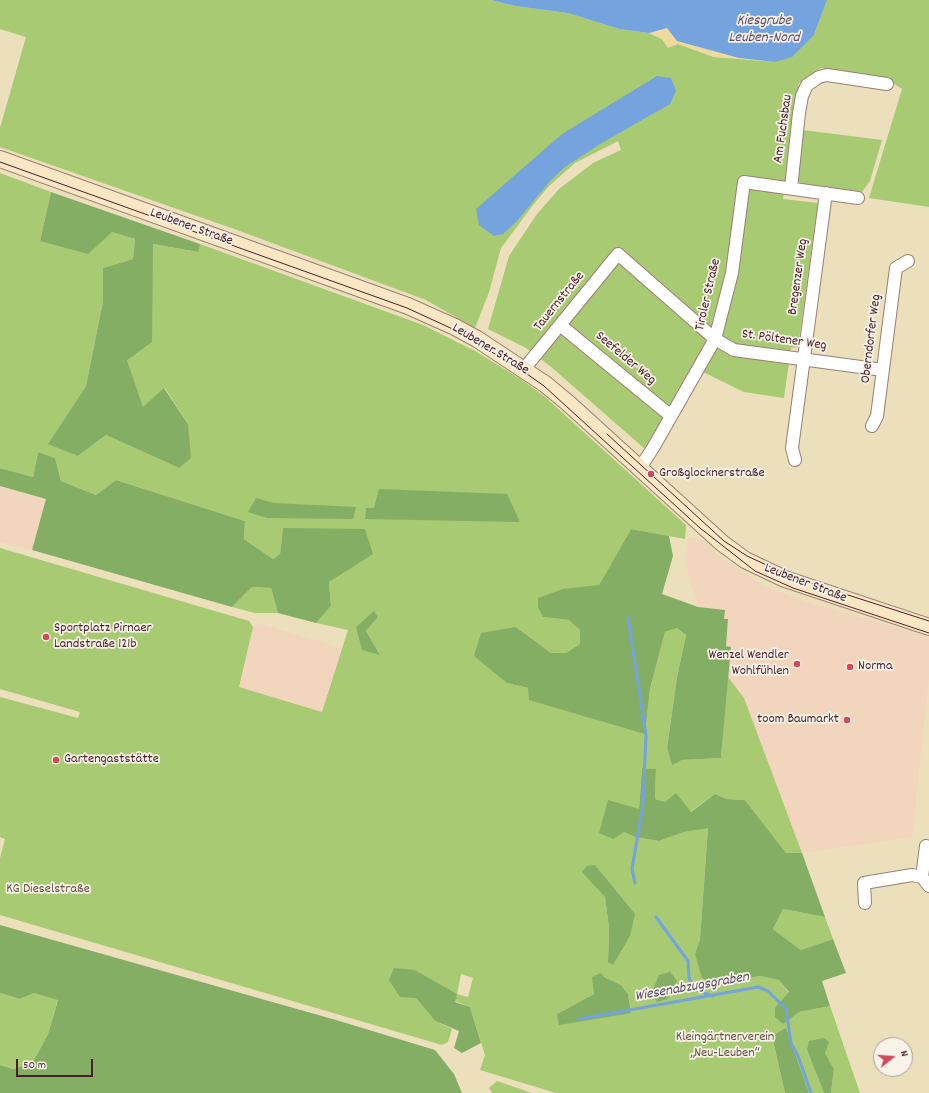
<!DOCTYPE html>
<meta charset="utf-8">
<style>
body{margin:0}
#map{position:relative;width:929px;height:1093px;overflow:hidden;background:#ebdfbc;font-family:Dekko,sans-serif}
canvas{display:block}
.north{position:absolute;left:873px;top:1037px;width:40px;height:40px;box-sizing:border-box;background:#f7f3e8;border:1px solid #b29e9c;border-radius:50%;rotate:73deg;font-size:11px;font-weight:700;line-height:16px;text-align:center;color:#4a1f2b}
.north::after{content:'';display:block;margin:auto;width:14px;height:18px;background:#d1495b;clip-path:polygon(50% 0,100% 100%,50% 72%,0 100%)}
.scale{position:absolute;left:16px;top:1059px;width:77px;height:18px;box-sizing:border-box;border:2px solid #4a1f2b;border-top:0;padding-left:5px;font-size:12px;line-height:14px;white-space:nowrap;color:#4a1f2b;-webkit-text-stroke:3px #f7f3e8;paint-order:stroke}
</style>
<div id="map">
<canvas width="929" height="1093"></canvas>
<div class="north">N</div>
<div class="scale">50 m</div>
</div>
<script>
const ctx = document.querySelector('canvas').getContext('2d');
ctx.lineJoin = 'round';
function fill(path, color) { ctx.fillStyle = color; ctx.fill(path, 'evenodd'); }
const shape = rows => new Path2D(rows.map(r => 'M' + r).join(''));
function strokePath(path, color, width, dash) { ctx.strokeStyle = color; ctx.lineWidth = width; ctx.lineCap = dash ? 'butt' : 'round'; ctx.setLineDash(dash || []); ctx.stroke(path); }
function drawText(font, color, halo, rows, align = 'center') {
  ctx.font = font + ' Dekko,sans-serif'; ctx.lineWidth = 3.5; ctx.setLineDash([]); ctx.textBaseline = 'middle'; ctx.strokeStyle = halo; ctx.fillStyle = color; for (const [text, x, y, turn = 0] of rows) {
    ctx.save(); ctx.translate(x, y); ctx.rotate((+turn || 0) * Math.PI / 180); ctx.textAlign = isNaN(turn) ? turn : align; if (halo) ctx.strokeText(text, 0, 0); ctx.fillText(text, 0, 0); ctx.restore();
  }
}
fill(shape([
 [0,486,46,499,32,550,0,542],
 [689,537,702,540,726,561,763,585,779,592,810,603,929,637,929,677,912,837,802,853,744,698,728,677,731,647,726,646,728,619,724,619,725,610,698,607,684,558],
 [261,624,342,648,322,712,239,687,253,627]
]), '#f1d5bd');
fill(shape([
 [0,0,491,0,515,6,568,13,619,29,649,33,662,39,668,47,678,44,714,57,775,62,814,35,827,0,929,0,929,207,869,198,902,89,885,78,821,68,799,83,783,199,818,203,798,347,791,348,784,398,744,392,701,371,653,456,550,366,526,348,488,329,509,256,537,214,559,189,593,163,621,150,618,141,575,163,549,186,533,205,501,248,489,292,475,328,426,300,237,230,0,147,0,128,26,37,0,29],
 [803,130,882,140,870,181,862,192,800,183,796,177],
 [0,173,51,192,40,241,112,232,135,239,133,259,103,268,103,301,86,386,49,443,78,456,106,435,179,468,188,424,165,388,143,408,127,360,153,244,197,252,200,244,423,325,475,351,519,378,544,396,686,525,685,539,631,529,599,585,543,617,569,620,581,630,580,644,566,653,551,653,516,627,507,683,528,688,645,734,650,689,665,632,677,628,686,635,677,677,667,748,672,764,682,760,721,758,728,677,744,698,802,853,786,853,745,800,727,799,715,794,690,812,655,799,656,769,642,768,639,809,624,832,635,837,659,841,684,832,708,827,700,939,695,954,728,982,760,976,779,980,789,993,799,1012,830,1006,860,1093,831,1093,834,1069,825,1053,807,1050,824,1093,809,1093,786,1029,772,1036,785,1093,556,1093,480,1070,485,1055,470,1007,455,1001,456,994,415,970,416,998,435,1021,452,1029,448,1042,442,1045,0,915,0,858,5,839,0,837,0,697,78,718,80,712,0,689,0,548,249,621,253,627,239,687,322,712,348,630,316,623,331,606,329,582,283,528,280,554,273,559,244,539,245,521,116,480,96,495,61,481,55,458,38,452,33,477,0,468],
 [374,612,378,617,366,631,380,655,356,627],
 [605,897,630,936,608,962,609,928],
 [461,974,473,978,468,997,457,994],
 [604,977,621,985,628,994,631,1013,557,1014,594,994],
 [252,587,271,588,278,613,255,613,232,607],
 [783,909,825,917,833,939,801,950,773,929],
 [0,993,20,999,34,993,58,999,48,1034,33,1062,13,1069,0,1065],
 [497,1081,532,1093,492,1093,489,1088]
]), '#a7ca73');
fill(shape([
 [51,192,200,244,198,252,153,244,152,342,127,360,143,407,164,388,188,424,191,458,179,468,106,435,78,456,48,444,86,386,103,301,103,268,133,259,135,239,112,232,88,254,40,241],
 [38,452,55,458,61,481,96,495,116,480,245,521,244,539,273,559,280,554,283,528,365,529,373,554,329,582,331,606,316,623,278,613,271,588,252,587,232,607,32,550,46,499,0,486,0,468,33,477],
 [379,489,507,494,520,522,365,519,366,508,374,508],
 [256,498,274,503,356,507,353,519,267,518,248,512],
 [631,529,669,536,673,556,662,594,698,607,725,610,724,619,728,619,726,646,731,647,721,758,682,760,672,765,667,748,677,677,686,635,677,628,665,632,650,689,645,734,529,700,528,688,507,683,474,656,481,633,516,627,551,653,566,653,580,644,580,630,569,620,543,617,538,607,538,598,563,589,599,585],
 [374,611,378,617,366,631,380,655,362,650,356,627],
 [642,768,656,769,655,799,665,802,676,793,691,812,715,794,727,799,745,800,786,853,802,853,825,917,783,909,773,929,801,950,833,939,846,973,822,981,830,1006,799,1012,783,1024,775,1017,775,1008,789,992,779,980,760,976,728,982,712,983,702,978,695,954,700,939,708,828,684,832,659,841,635,837,624,832,613,839,599,833,608,800,639,809],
 [595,865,635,914,630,936,613,965,608,962,609,928,605,897,582,872,587,866],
 [0,925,336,1020,435,1050,454,1074,462,1093,0,1093,0,1065,13,1069,33,1062,48,1034,58,1000,34,993,20,999,0,993],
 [394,968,415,970,457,994,455,1002,470,1007,481,1043,462,1053,454,1048,459,1031,435,1021,416,998,400,997,389,980],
 [670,972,677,981,667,999,657,1002,651,994,659,975],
 [601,973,604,977,621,985,628,994,631,1013,559,1025,557,1014,594,994,592,977],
 [786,1028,809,1093,785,1093,772,1036],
 [824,1038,829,1042,825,1053,834,1069,831,1093,824,1093,807,1050,809,1041]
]), '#85ae65');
fill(shape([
 [667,28,677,41,739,58,750,59,714,57,678,44,668,48,662,39,649,33]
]), '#eeda9e');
fill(shape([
 [491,0,827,0,814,35,792,57,775,62,739,58,677,41,667,28,649,33,619,29,568,13,515,6],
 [657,76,671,78,676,91,670,104,600,144,565,167,550,181,517,221,503,234,494,236,479,225,476,209,562,134]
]), '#74a3de');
strokePath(shape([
 [628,617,646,735,643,805,632,869,635,883],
 [656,917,688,961,689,977,692,987,696,990,713,996],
 [579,1019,758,987,768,991,786,1009,791,1043,798,1056,811,1093]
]), '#74a3de', 3);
const street = shape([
 [791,188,799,113,802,96,807,85,819,77,827,75,887,84],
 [560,325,671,416],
 [524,369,618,254,715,339,734,350,883,370],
 [872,426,877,416,896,268,908,261],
 [795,460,792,448,826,193],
 [640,468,653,448,715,339,732,273,744,182,858,198],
 [926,846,922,877,929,886],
 [865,903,864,883,912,875,922,877]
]);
const secondary = shape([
 [0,159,408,306,455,327,477,339,545,384,568,403,722,543,745,560,785,579,929,627]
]);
strokePath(street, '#9a7f74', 14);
strokePath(secondary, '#9a7f74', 18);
strokePath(street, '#fff', 12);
strokePath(secondary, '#f9e7c3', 16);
strokePath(shape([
 [0,162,407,308,457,331,520,369,544,386,700,528,755,571,793,588,929,633],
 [607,434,724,541,747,556,795,578,929,621]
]), '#4a1f2b', 1);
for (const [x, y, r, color] of [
 [651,474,4,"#d1495b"],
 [46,637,4,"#d1495b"],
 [797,664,4,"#d1495b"],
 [850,667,4,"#d1495b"],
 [847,720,4,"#d1495b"],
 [56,760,4,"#d1495b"]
]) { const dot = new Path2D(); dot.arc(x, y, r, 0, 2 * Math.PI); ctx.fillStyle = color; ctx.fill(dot); strokePath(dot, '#f7f3e8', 1.5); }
drawText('14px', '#4a1f2b', '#f7f3e8', [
 ["Am Fuchsbau",784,129,-82],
 ["Leubener Straße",191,228,20],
 ["Bregenzer Weg",799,277,-82],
 ["Tiroler Straße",709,295,-77],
 ["Tauernstraße",560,302,-51],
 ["Oberndorfer Weg",872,339,-83],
 ["St. Pöltener Weg",784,341,8],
 ["Leubener Straße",490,350,31],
 ["Seefelder Weg",625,359,40],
 ["Leubener Straße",805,584,21]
]);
drawText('14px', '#4a1f2b', '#f7f3e8', [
 ["Großglocknerstraße",659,474],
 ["Sportplatz Pirnaer",54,629],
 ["Landstraße 121b",54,645],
 ["Wenzel Wendler",789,656,"right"],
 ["Wohlfühlen",789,672,"right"],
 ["Norma",858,667],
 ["toom Baumarkt",839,720,"right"],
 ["Gartengaststätte",64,760]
], 'left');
drawText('14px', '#665241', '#f7f3e8', [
 ["KG Dieselstraße",48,890],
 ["Kleingärtnerverein",725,1038],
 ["„Neu-Leuben“",725,1054]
]);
drawText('italic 15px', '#594d6a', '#f7f3e8', [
 ["Kiesgrube",764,22],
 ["Leuben-Nord",764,39],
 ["Wiesenabzugsgraben",692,988,-10]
]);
</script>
